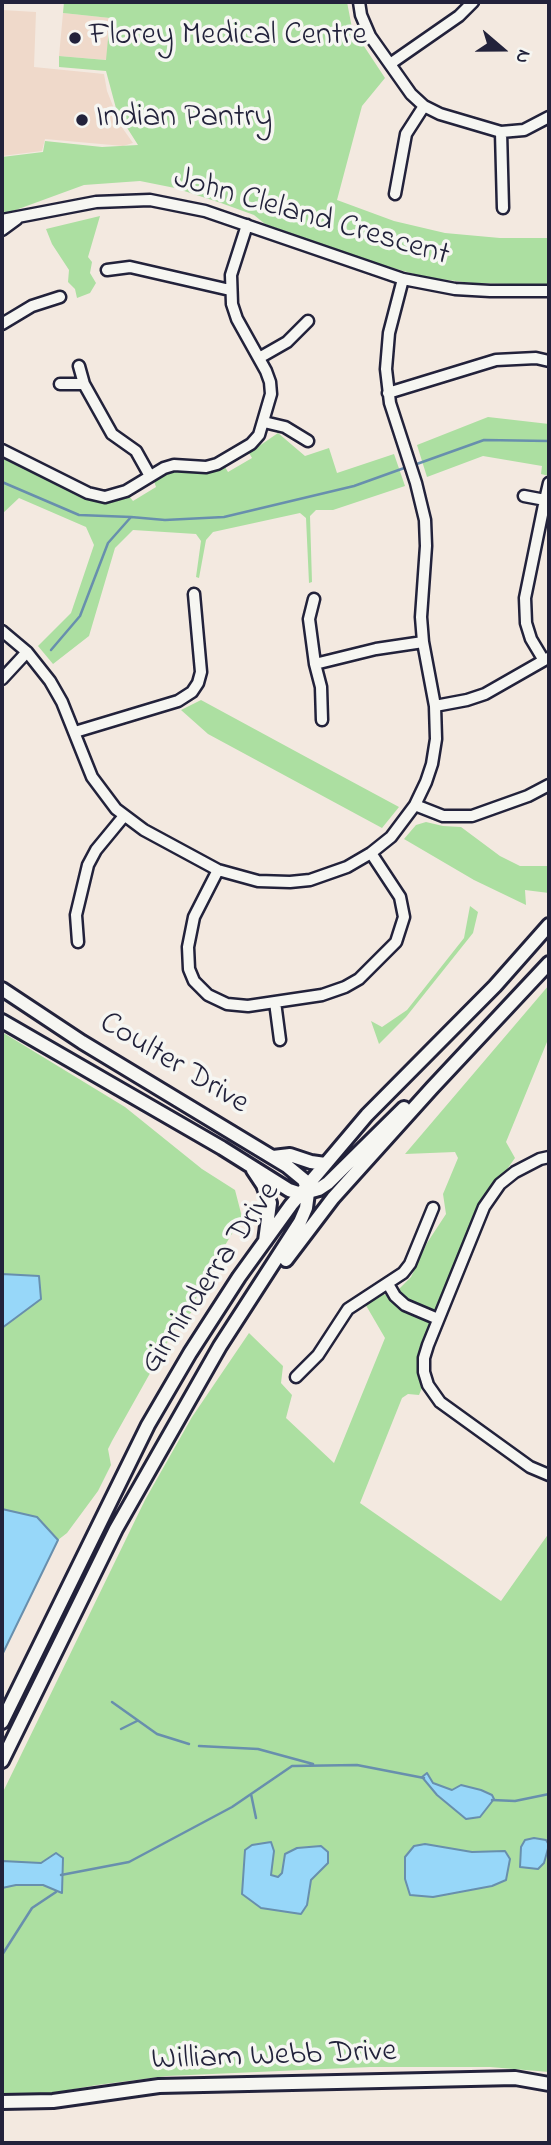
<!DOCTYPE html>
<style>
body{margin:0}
#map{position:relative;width:551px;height:2145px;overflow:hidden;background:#f3e9e0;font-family:"Indie Flower",sans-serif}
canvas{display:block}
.frame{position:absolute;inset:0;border:4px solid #22223b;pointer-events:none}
.north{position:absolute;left:467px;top:14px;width:70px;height:70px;-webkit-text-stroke:5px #f6f6f2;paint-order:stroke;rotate:110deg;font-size:19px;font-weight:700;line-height:28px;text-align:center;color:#22223b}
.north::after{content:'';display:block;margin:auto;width:24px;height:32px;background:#22223b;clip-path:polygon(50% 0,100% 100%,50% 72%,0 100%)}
</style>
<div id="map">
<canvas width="551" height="2145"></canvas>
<div class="frame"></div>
<div class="north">N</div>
</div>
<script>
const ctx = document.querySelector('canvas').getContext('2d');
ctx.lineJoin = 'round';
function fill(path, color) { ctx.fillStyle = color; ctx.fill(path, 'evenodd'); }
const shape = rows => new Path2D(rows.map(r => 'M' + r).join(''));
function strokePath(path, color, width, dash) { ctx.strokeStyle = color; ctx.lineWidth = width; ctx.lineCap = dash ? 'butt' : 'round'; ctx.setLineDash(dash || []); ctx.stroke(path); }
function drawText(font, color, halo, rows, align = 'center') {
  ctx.font = font + ' "Indie Flower",sans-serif'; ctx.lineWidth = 7; ctx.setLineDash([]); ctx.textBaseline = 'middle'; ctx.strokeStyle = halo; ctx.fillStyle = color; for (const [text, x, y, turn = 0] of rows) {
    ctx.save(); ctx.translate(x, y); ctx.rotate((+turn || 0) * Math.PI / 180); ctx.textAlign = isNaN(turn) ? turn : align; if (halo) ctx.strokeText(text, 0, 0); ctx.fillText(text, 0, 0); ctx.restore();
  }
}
fill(shape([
 [2,10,36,12,34,67,104,74,107,91,121,126,133,143,123,146,45,139,42,151,2,156],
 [63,13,110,18,107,60,59,56]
]), '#efd9ca');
fill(shape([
 [64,2,347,2,352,28,385,78,362,106,337,200,394,221,445,233,500,238,549,238,549,285,472,283,424,277,366,260,265,224,254,215,221,203,175,188,140,181,84,185,2,215,2,157,43,152,45,141,102,147,138,145,117,112,106,71,59,67,59,56,106,60,110,18,63,13],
 [100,216,88,257,92,262,90,273,96,283,90,293,77,298,75,289,68,282,69,270,52,244,46,229],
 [488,417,549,424,549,476,541,474,542,466,483,456,427,477,417,445],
 [278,433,305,456,329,448,337,473,394,454,405,486,333,510,316,510,310,516,312,582,309,583,306,518,300,513,213,532,206,540,199,578,196,577,201,541,196,534,133,530,115,548,89,636,53,664,38,646,71,613,94,545,86,527,19,498,2,514,2,458,87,499,106,503,129,496,133,501,156,487,154,481,172,472,206,473,225,467,228,472,252,458,249,453],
 [201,700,308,758,399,807,382,828,208,734,181,710],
 [426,822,443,826,461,827,500,856,520,866,549,866,549,893,525,890,526,905,474,880,404,839,416,825],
 [470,906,478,912,473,933,406,1017,379,1044,371,1021,382,1027,407,1010,464,938],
 [549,985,549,1037,506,1142,515,1158,495,1186,424,1357,424,1383,419,1395,408,1394,402,1398,360,1503,501,1601,549,1533,549,2072,490,2067,370,2067,167,2076,97,2085,2,2102,2,1794,145,1500,192,1417,249,1333,283,1366,281,1383,292,1395,286,1418,334,1463,385,1338,364,1302,381,1293,391,1297,411,1277,427,1243,446,1214,443,1194,458,1158,455,1152,405,1154],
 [2,1032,125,1107,202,1169,235,1190,242,1217,200,1287,191,1313,181,1318,112,1441,108,1449,111,1465,98,1491,67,1533,58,1540,41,1522,2,1512,2,1329,23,1309,24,1276,2,1274]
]), '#acdfa1');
const water = shape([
 [2,1274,39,1276,41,1299,2,1328,2,1274],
 [2,1509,37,1517,58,1540,2,1655,2,1509],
 [427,1773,433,1783,452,1790,461,1785,481,1790,492,1795,494,1799,480,1817,466,1819,437,1795,422,1777,427,1773],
 [534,1838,546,1840,549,1845,544,1863,538,1869,520,1867,521,1847,525,1840,534,1838],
 [271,1842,274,1851,271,1875,278,1877,282,1873,285,1854,297,1848,321,1846,328,1852,328,1863,311,1880,307,1905,301,1914,261,1908,242,1894,245,1850,252,1845,271,1842],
 [425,1844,472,1852,505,1851,510,1859,506,1880,492,1886,433,1897,410,1895,405,1879,405,1857,414,1846,425,1844],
 [56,1853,63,1858,62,1893,43,1885,16,1885,2,1888,2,1861,41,1863,56,1853]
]);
fill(water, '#97d7f9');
strokePath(water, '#688fad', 2);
strokePath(shape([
 [414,465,484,440,549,441],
 [2,482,79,515,131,517],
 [51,650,80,616,108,543,131,517,165,520,224,517,354,486,407,467],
 [112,1702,157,1734,189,1744],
 [121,1729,137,1721],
 [199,1746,258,1749,313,1764],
 [251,1794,256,1818],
 [492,1800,515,1801,549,1794],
 [61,1875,129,1862,232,1807,292,1766,357,1765,424,1778],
 [2,1955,32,1908,56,1892]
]), '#688fad', 2.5);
const minor = shape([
 [359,2,361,15,370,36,411,94,424,106,440,114,501,132,524,130,549,117],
 [390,64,459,16,473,2],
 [501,132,503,208],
 [395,194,406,134,424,106],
 [2,220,96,202,150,200,205,211,403,279,455,289,490,291,549,291],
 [2,230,17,219],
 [107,270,130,267,230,290],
 [2,324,32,306,60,297],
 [259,358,287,342,308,321],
 [79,366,84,384,112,434,136,451,150,476],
 [60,384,84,384],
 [388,393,496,360,536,358,549,361],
 [264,422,285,427,308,441],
 [2,450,88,493,105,497,126,491,164,468,174,465,206,467,217,464,251,444,259,435,271,394,270,382,266,371,237,319,232,304,231,275,247,225],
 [524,496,545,500,549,483],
 [314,599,309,619,315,664],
 [2,631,27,652,50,681,62,702,92,777,116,809,144,830,218,870,258,881,290,882,310,880,347,867,371,853,391,837,415,805,426,782,432,764,436,739,435,706,423,642,421,617,426,546,425,520,416,483,390,403,386,369,389,333,403,279],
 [543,659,531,639,526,623,525,598,545,500],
 [2,679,27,652],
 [435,706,467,700,485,694,548,658],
 [322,720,321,687,315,664,376,649,423,642],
 [75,732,178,701,192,692,198,683,201,672,194,594],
 [415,805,443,816,472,816,528,796,549,785],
 [218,870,194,917,188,947,189,969,194,981,208,995,227,1004,248,1006,322,995,345,987,359,979,396,942,404,917,400,897,371,853],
 [78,942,76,915,88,865,96,850,124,816],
 [275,1002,280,1040],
 [549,1157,540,1159,515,1172,500,1184,484,1207,428,1345,424,1358,424,1372,428,1385,440,1402,530,1467,549,1475],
 [388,1284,395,1296,405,1305,438,1319],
 [296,1377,318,1355,348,1309,403,1273,410,1264,433,1208]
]);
const major = shape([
 [2,989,82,1042,287,1166,304,1180,308,1193,306,1208,300,1222,220,1346,116,1529,2,1761],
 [2,1021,222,1148,289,1190,301,1194,319,1189,328,1183,404,1108],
 [273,1157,290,1155,311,1162,325,1164],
 [253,1170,263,1185,270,1203,265,1241],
 [286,1260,333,1198,432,1088,549,963],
 [2,1722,148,1425,190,1353,239,1277,291,1205,367,1115,495,986,549,925],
 [2,2102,53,2101,159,2086,515,2078,549,2084]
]);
strokePath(minor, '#22223b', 15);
strokePath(major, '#22223b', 18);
strokePath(minor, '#f6f6f2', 10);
strokePath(major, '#f6f6f2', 12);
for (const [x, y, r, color] of [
 [75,38,7,"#22223b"],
 [82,120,7,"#22223b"]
]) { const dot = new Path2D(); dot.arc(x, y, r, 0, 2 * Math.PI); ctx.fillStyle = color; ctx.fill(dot); strokePath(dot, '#f6f6f2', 2.5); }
drawText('32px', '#22223b', '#f6f6f2', [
 ["Florey Medical Centre",89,38],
 ["Indian Pantry",96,120]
], 'left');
drawText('32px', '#22223b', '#f6f6f2', [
 ["John Cleland Crescent",311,219,16],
 ["Coulter Drive",173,1065,31],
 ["Ginninderra Drive",212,1279,-56],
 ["William Webb Drive",274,2058,-2]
]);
</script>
